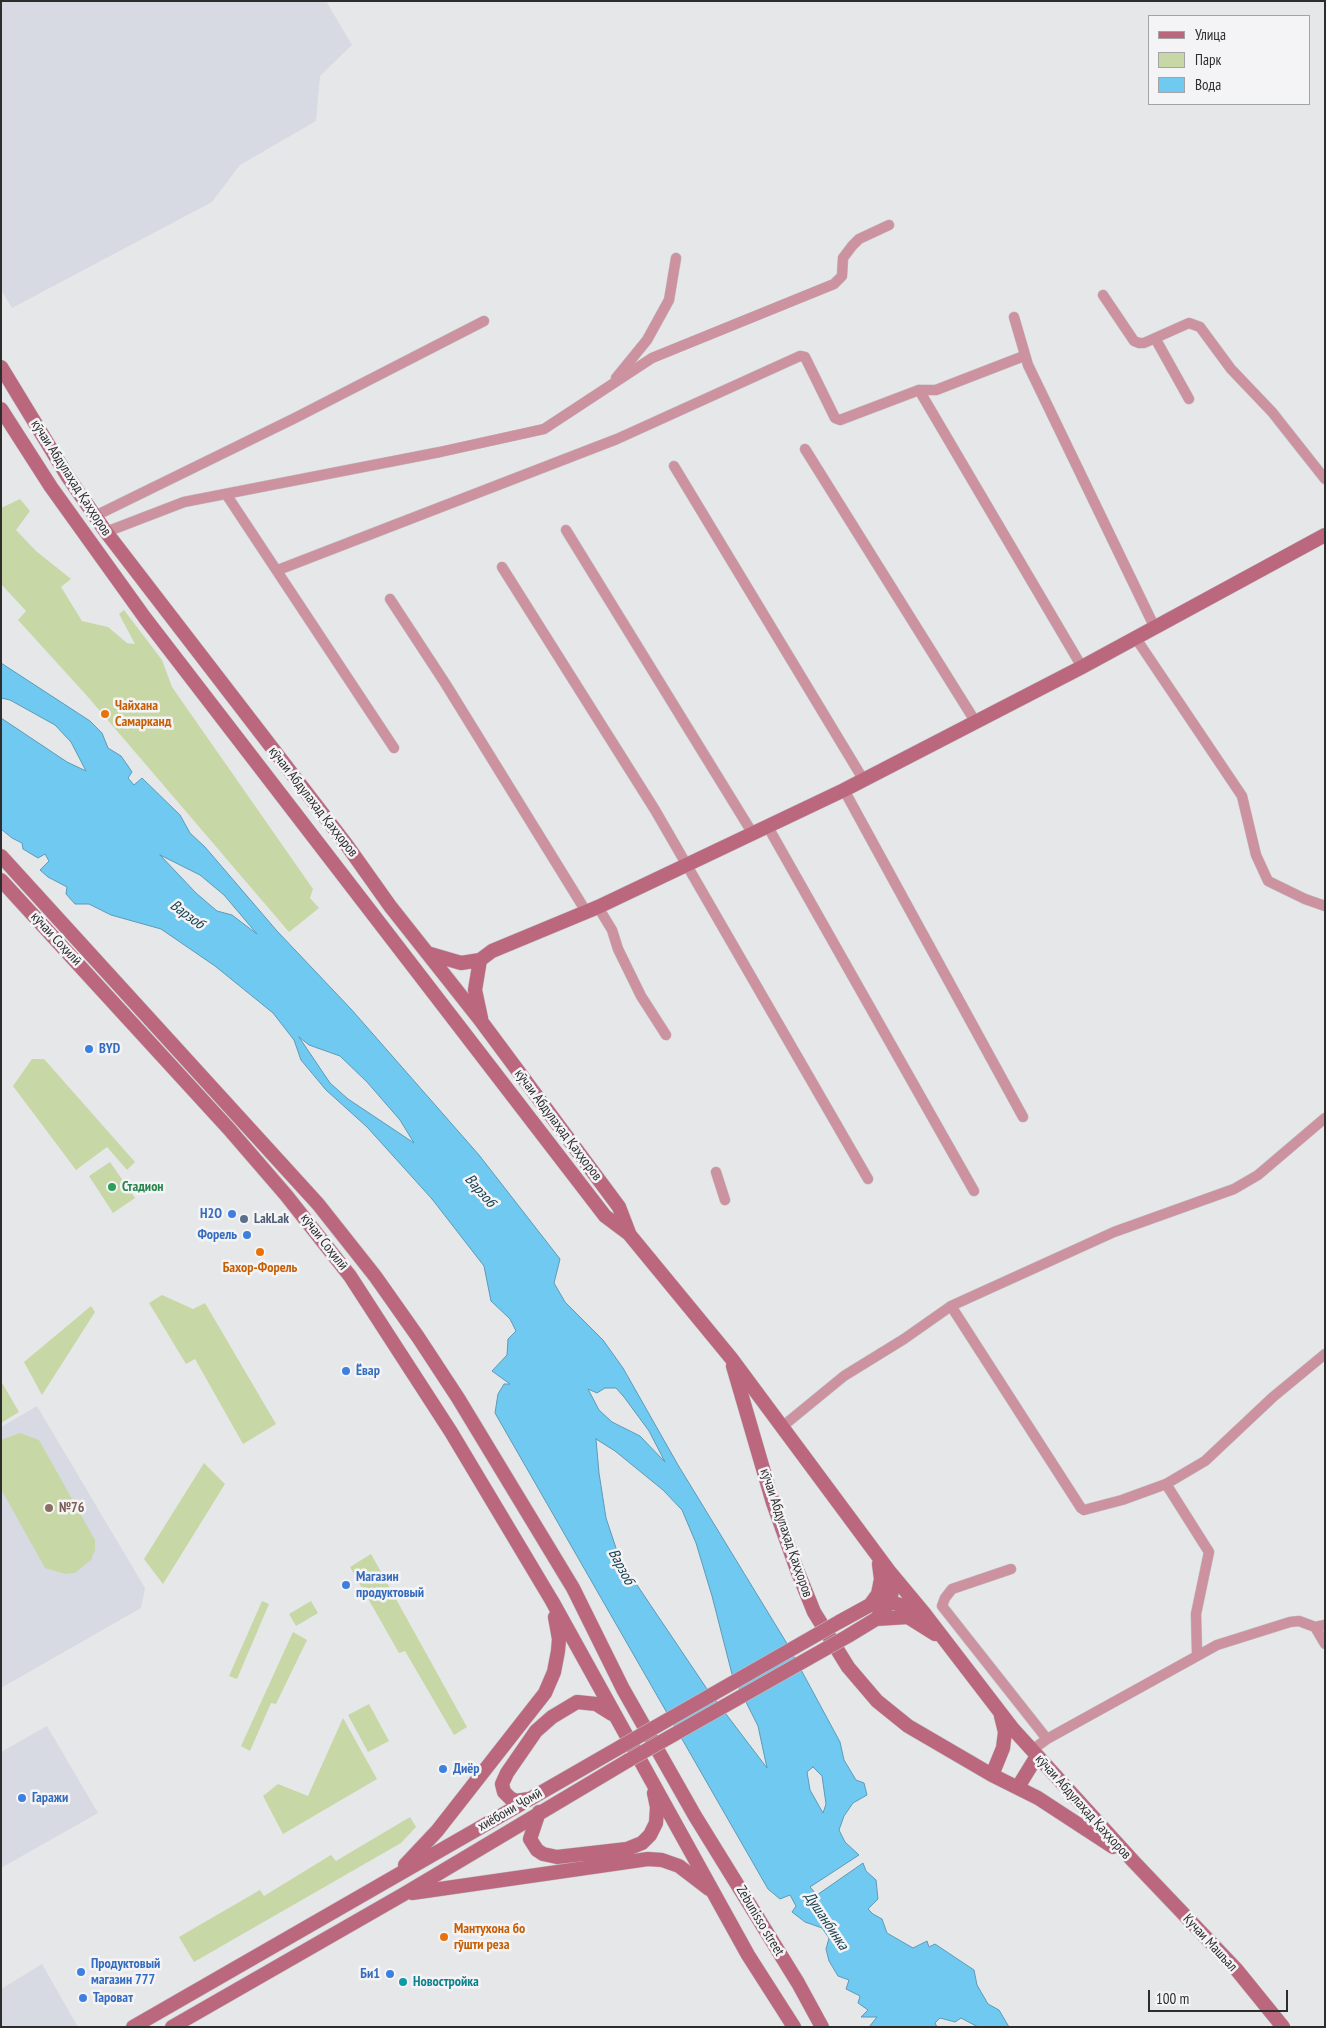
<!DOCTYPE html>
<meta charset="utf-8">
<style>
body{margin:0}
#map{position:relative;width:1326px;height:2028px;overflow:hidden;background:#e6e7e9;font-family:"PT Sans Narrow",sans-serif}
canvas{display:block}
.frame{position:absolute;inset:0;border:2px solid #2d2d2e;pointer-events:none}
.legend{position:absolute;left:1148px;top:15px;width:162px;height:90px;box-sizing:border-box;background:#f4f4f6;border:1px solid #a4a4a6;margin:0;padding:6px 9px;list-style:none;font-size:15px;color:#2d2d2e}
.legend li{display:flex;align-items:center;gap:10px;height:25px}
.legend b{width:25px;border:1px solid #a4a4a6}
.scale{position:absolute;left:1148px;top:1990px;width:140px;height:22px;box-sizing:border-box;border:2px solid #2d2d2e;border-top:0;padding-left:6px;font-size:15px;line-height:18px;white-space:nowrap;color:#2d2d2e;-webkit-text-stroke:4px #f4f4f6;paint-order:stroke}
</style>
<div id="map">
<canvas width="1326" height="2028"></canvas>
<div class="frame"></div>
<ul class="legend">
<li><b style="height:6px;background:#bb677e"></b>Улица</li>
<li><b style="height:14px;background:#c8d7a6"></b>Парк</li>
<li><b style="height:14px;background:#70c9f0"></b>Вода</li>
</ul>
<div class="scale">100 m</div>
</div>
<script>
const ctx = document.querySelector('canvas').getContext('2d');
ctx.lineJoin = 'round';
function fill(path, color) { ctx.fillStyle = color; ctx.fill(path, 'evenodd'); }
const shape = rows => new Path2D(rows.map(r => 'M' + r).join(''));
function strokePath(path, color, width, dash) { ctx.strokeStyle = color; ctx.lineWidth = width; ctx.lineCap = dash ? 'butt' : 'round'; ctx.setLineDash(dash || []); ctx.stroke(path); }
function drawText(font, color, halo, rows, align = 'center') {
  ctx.font = font + ' "PT Sans Narrow",sans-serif'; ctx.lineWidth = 5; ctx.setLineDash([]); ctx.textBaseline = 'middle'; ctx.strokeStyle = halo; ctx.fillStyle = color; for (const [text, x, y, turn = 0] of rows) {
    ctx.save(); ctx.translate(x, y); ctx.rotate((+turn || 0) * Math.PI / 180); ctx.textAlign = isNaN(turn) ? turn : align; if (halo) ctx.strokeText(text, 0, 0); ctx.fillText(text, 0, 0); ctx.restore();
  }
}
fill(shape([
 [1,1,326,1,352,45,320,76,316,121,240,165,212,202,12,308,1,290],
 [37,1406,145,1588,141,1608,1,1688,1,1427],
 [47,1726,98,1813,1,1868,1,1752],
 [42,1964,78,2027,1,2027,1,1989]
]), '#d8dae3');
fill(shape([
 [20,499,30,511,16,530,36,551,71,579,61,587,82,621,108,627,127,643,135,644,119,614,124,610,162,660,172,687,313,889,310,898,319,908,289,932,88,697,18,620,26,611,1,584,1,508],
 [32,1059,44,1059,135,1162,127,1170,107,1147,76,1170,13,1086],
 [110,1162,135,1198,113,1213,89,1176],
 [162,1295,193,1309,205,1303,276,1424,243,1444,195,1359,186,1364,149,1303],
 [91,1306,95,1312,42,1395,24,1362],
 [1,1381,19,1412,1,1423],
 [20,1433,39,1440,95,1540,95,1550,91,1560,75,1573,65,1574,45,1568,1,1489,1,1440],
 [204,1463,225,1484,163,1584,144,1559],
 [371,1554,467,1727,454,1735,405,1651,399,1653,350,1567],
 [262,1601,269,1604,237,1679,229,1676],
 [311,1601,318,1613,296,1626,289,1614],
 [293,1632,307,1640,276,1704,271,1703,250,1751,241,1746],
 [369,1704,389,1741,368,1752,348,1715],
 [343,1718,377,1779,283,1834,263,1796,278,1784,308,1796],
 [410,1817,416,1827,401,1843,194,1962,179,1937,260,1890,264,1896,331,1855,336,1861]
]), '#c8d7a6');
const water = shape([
 [1,663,90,721,102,733,108,748,121,756,128,766,132,772,128,778,134,785,142,778,180,815,190,833,205,847,277,931,351,1009,479,1155,560,1259,554,1283,565,1302,603,1340,623,1368,678,1465,786,1642,840,1742,844,1760,856,1780,864,1783,867,1795,853,1803,844,1816,839,1830,845,1842,859,1855,810,1887,817,1895,863,1863,866,1871,876,1880,878,1899,868,1909,873,1914,882,1919,887,1933,913,1948,927,1941,929,1947,935,1944,974,1970,977,1985,988,2004,999,2010,1009,2027,978,2027,961,2018,955,2022,940,2018,935,2023,937,2027,869,2027,877,2017,861,2017,868,2010,858,2003,860,1996,846,1989,849,1980,838,1976,829,1961,826,1949,829,1938,822,1928,805,1922,792,1912,796,1906,790,1895,780,1899,768,1889,495,1413,498,1394,504,1384,510,1384,492,1371,507,1355,508,1339,516,1331,510,1319,491,1301,484,1266,432,1199,367,1127,326,1090,301,1060,294,1040,273,1013,215,966,161,929,111,915,89,904,75,904,66,894,67,887,48,877,40,870,49,861,45,854,38,858,23,849,22,843,12,838,1,829,1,718,67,762,86,771,71,742,55,725,10,700,1,698,1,663],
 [160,855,200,875,224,895,257,934,232,915,217,911,196,893,160,855],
 [299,1037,309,1045,340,1056,367,1082,400,1120,414,1143,348,1099,330,1083,299,1037],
 [605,1388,616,1388,624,1397,649,1431,665,1462,640,1436,612,1422,599,1410,588,1389,597,1393,605,1388],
 [596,1439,615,1451,663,1490,682,1510,696,1543,712,1596,732,1674,758,1726,767,1768,707,1689,635,1582,617,1551,606,1518,599,1473,596,1439],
 [813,1767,822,1776,826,1804,823,1813,810,1790,807,1772,813,1767]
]);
fill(water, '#70c9f0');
strokePath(water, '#5c9ab6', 1);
const street = shape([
 [1103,295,1134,341,1139,343,1144,343,1189,323,1200,327,1231,369,1272,412,1325,479],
 [1014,317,1028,365,1154,626],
 [1155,338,1189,399],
 [616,378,647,340,669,300,676,258],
 [919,390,1082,667],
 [805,449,975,721],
 [674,466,863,779],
 [226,494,394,748],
 [95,516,295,418,484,321],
 [566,530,753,834],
 [106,532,184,502,440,452,544,429,652,358,834,284,842,276,843,258,852,246,859,239,889,225],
 [502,567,655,810,868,1179],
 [278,570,617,439,800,356,805,357,835,418,840,420,919,390,936,390,1024,356],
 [390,599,445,683,587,913],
 [1135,637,1242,796,1256,855,1268,881,1305,899,1325,906],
 [844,790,1023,1117],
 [768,827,974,1191],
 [598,907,612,930,618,949,641,996,666,1035],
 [716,1172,725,1200],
 [951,1306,1081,1508,1084,1510,1122,1500,1166,1484,1205,1461,1273,1397,1325,1354],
 [783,1426,844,1376,904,1339,951,1306,1114,1232,1234,1189,1258,1175,1325,1118],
 [1166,1484,1209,1552,1196,1614,1197,1654],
 [1011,1569,952,1589,945,1598,942,1606,1047,1739],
 [1315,1627,1325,1644],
 [1032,1750,1047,1739,1217,1645,1290,1622,1299,1621,1315,1627,1325,1625]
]);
const secondary = shape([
 [1,367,68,477,106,532,346,844,390,906,481,1021,619,1207,629,1233],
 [1,409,51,487,145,618,605,1216,629,1234,731,1358,889,1571,924,1613,1013,1729,1134,1862,1236,1969,1283,2027],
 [1,856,318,1204,375,1276,418,1337,458,1398,573,1588,623,1689,695,1816,798,1983,822,2027],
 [1,880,229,1129,286,1195,350,1276,451,1432,552,1601,748,1955,794,2027],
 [427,953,461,963,480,960,492,951,598,907,844,790,1082,667,1325,535],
 [480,960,475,990,481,1018],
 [733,1366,773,1503,797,1570,814,1612,848,1667,877,1701,908,1726,992,1775,1038,1798,1113,1847],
 [870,1605,878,1594,881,1579,879,1564],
 [876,1619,908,1617,935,1634],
 [839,1622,870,1605,890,1602,921,1611],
 [848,1636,876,1619,890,1602,892,1590,889,1571],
 [992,1775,1003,1748,1005,1732,1001,1716],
 [1018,1787,1037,1756],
 [529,1799,516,1801,510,1798,504,1792,502,1784,507,1773,536,1731,552,1717,577,1702,596,1704,612,1714],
 [539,1812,530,1839,537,1850,543,1854,557,1857,627,1849,642,1843,650,1835,656,1823,657,1807,654,1793],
 [405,1865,437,1831,545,1693,554,1672,558,1651,559,1639,555,1617],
 [412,1893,648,1859,662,1860,679,1866,709,1889],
 [133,2027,622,1746],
 [172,2027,404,1894,629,1760]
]);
strokePath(street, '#c1c2c4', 11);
strokePath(secondary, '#c1c2c4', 15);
strokePath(street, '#cd92a0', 10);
strokePath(secondary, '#bb677e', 14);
const secondaryBridge = shape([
 [622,1746,839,1622],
 [629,1760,848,1636]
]);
strokePath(secondaryBridge, '#c1c2c4', 15, []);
strokePath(secondaryBridge, '#bb677e', 14);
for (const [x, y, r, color] of [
 [105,714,5,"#e8710a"],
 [89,1049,5,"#3f7fe0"],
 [112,1187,5,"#2e9e5b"],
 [232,1214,5,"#3f7fe0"],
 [244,1219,5,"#5c6f8a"],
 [247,1235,5,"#3f7fe0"],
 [260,1252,5,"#e8710a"],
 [346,1371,5,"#3f7fe0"],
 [49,1508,5,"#8d6e63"],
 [346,1585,5,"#3f7fe0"],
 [443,1769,5,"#3f7fe0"],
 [22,1798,5,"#3f7fe0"],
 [444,1937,5,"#e8710a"],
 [81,1972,5,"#3f7fe0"],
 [390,1974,5,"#3f7fe0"],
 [403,1982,5,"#0f9aa8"],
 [83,1998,5,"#3f7fe0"]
]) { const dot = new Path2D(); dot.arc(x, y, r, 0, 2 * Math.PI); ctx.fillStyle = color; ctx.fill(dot); strokePath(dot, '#f4f4f6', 2); }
drawText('14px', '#2d2d2e', '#f4f4f6', [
 ["кӯчаи Абдулаҳад Қаҳҳоров",71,478,57],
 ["кӯчаи Абдулаҳад Қаҳҳоров",313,802,52],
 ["кӯчаи Соҳилӣ",56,939,47],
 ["кӯчаи Абдулаҳад Қаҳҳоров",558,1125,53],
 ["кӯчаи Соҳилӣ",324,1242,52],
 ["кӯчаи Абдулаҳад Қаҳҳоров",786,1533,71],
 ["кӯчаи Абдулаҳад Қаҳҳоров",1083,1807,48],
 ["хиёбони Ҷомӣ",510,1810,-30],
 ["Zebunisso street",760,1921,59],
 ["Кучаи Машъал",1210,1943,47]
]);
drawText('bold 14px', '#c56008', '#f4f4f6', [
 ["Чайхана",115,706],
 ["Самарканд",115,722],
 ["Бахор-Форель",260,1268,"center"],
 ["Мантухона бо",454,1929],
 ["гӯшти реза",454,1945]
], 'left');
drawText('bold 14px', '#366cbe', '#f4f4f6', [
 ["BYD",99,1049],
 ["H2O",222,1214,"right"],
 ["Форель",237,1235,"right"],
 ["Ёвар",356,1371],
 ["Магазин",356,1577],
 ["продуктовый",356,1593],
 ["Диёр",453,1769],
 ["Гаражи",32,1798],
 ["Продуктовый",91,1964],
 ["магазин 777",91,1980],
 ["Би1",380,1974,"right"],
 ["Тароват",93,1998]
], 'left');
drawText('bold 14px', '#27864d', '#f4f4f6', [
 ["Стадион",122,1187]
], 'left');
drawText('bold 14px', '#4e5e75', '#f4f4f6', [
 ["LakLak",254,1219]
], 'left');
drawText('bold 14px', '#785e54', '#f4f4f6', [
 ["№76",59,1508]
], 'left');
drawText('bold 14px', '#0d838f', '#f4f4f6', [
 ["Новостройка",413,1982]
], 'left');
drawText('italic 15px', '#133b4c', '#f4f4f6', [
 ["Варзоб",187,915,36],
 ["Варзоб",480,1191,49],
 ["Варзоб",621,1567,62],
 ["Душанбинка",826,1921,56]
]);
</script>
